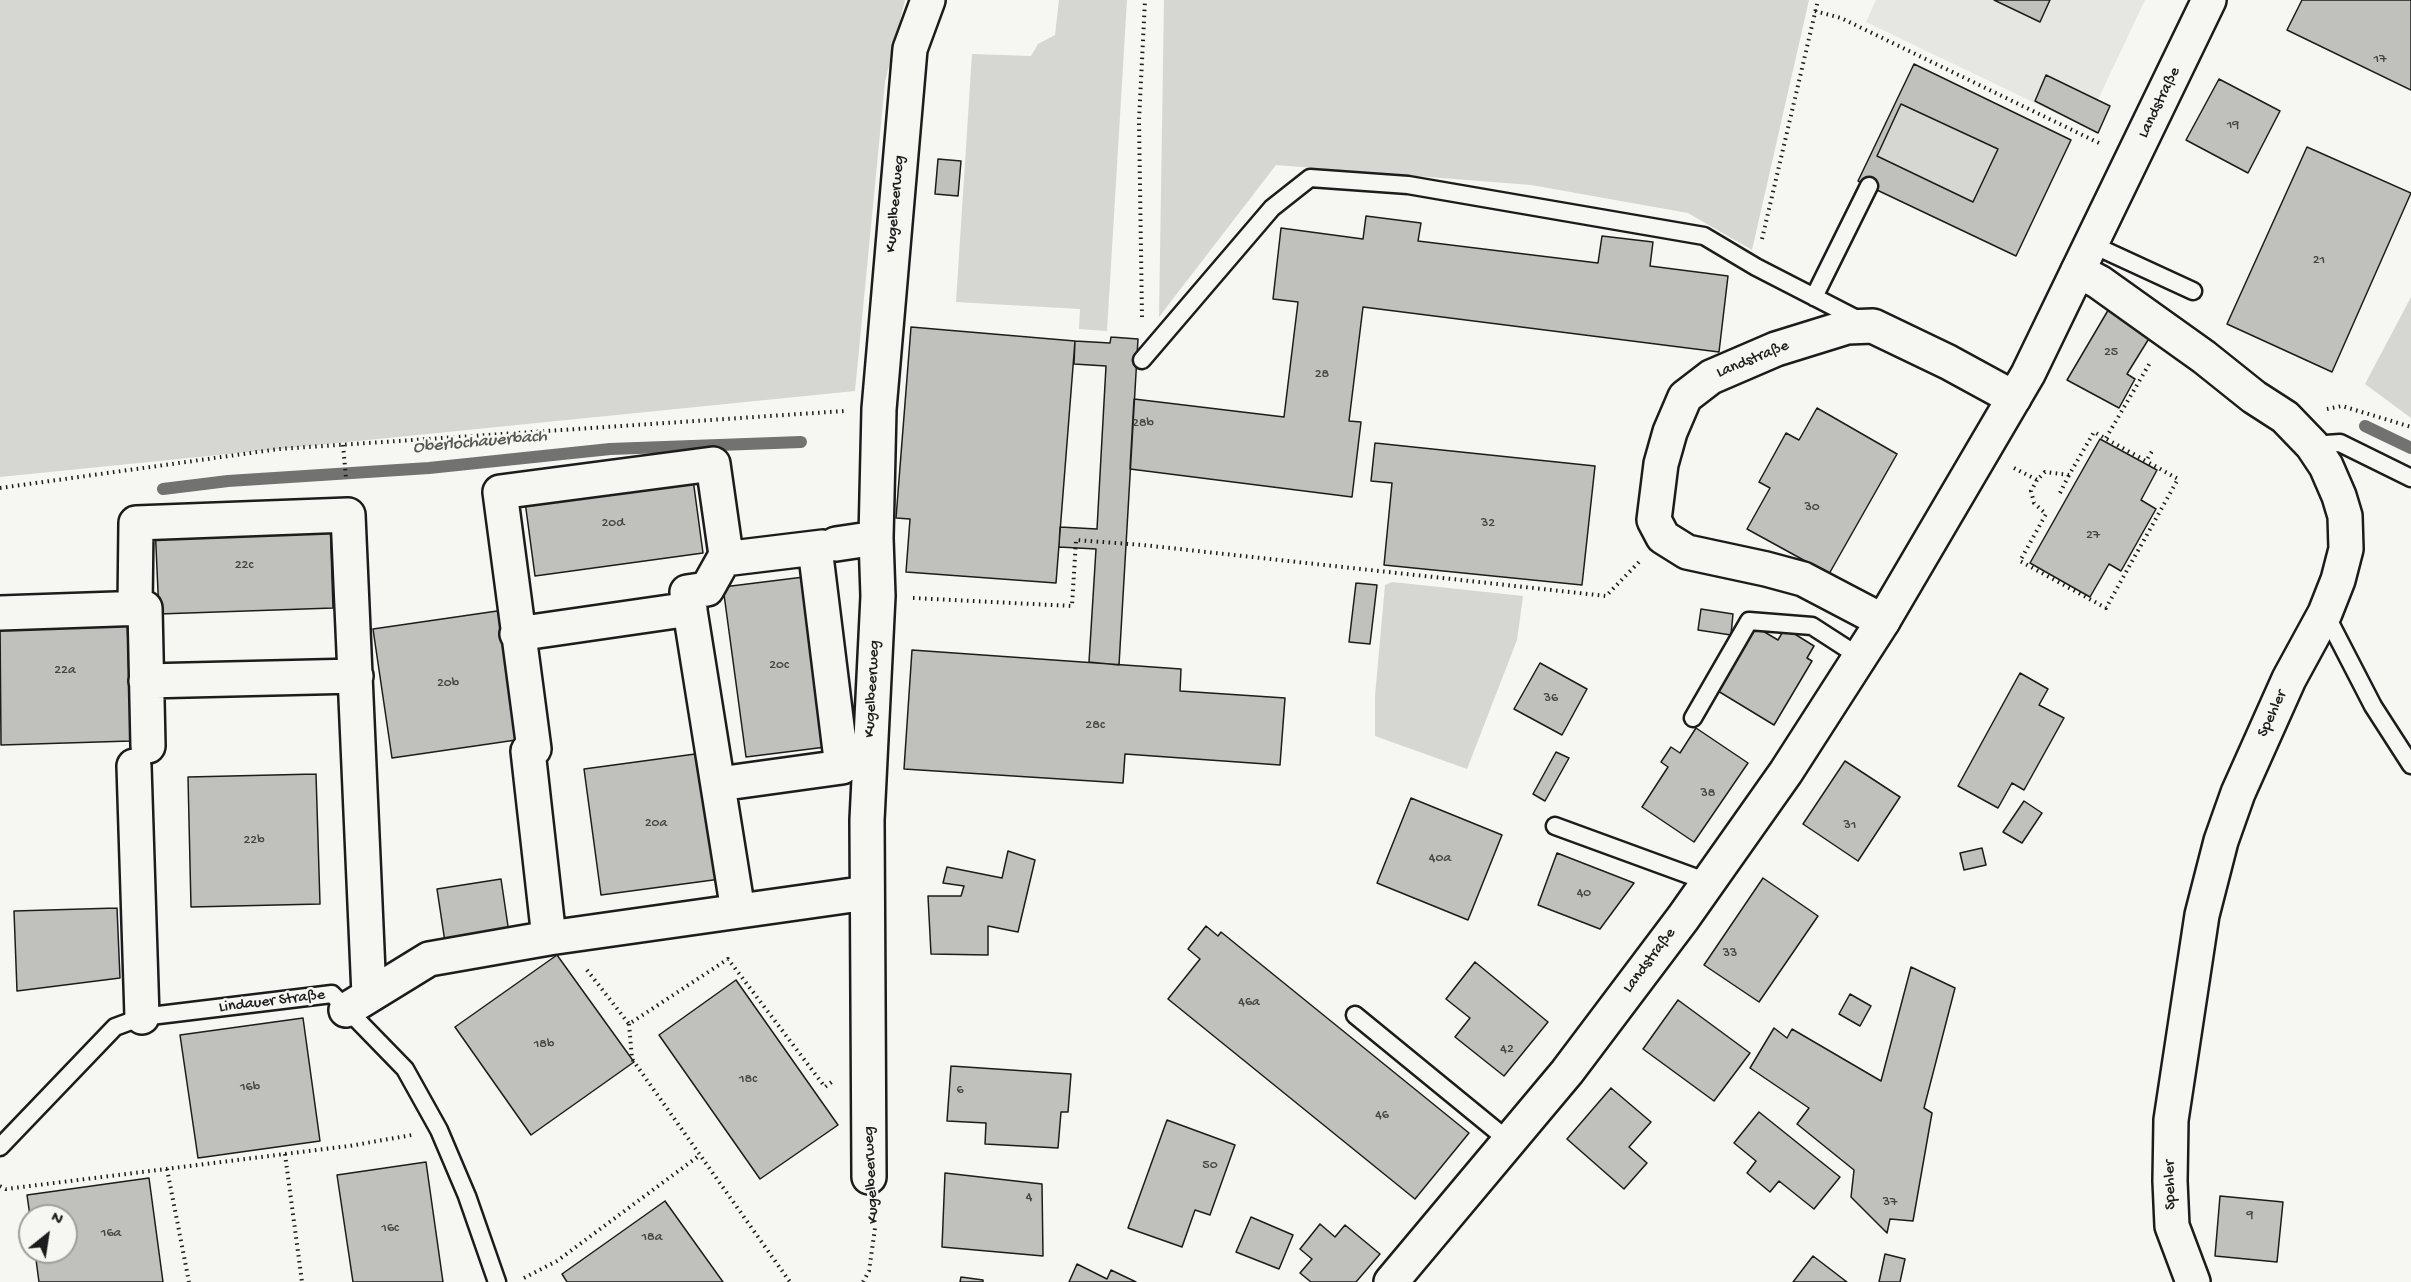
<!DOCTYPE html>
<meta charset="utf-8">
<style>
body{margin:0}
#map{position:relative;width:2411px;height:1282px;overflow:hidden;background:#f6f6f2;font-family:"Gochi Hand",sans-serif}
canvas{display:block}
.north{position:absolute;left:18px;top:1204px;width:60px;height:60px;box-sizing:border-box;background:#f6f6f2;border:2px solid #9f9f9c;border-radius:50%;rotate:30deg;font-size:16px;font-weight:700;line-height:24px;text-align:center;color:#1c1c1c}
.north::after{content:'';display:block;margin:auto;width:21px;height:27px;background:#1c1c1c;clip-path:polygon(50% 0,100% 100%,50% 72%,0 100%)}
</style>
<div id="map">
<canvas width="2411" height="1282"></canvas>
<div class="north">N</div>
</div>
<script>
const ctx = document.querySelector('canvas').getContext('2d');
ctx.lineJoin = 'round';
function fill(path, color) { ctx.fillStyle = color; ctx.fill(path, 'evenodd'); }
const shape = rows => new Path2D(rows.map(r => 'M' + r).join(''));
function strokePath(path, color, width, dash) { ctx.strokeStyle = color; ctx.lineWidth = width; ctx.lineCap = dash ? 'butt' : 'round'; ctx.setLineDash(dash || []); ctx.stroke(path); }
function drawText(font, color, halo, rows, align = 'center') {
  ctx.font = font + ' "Gochi Hand",sans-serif'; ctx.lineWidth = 5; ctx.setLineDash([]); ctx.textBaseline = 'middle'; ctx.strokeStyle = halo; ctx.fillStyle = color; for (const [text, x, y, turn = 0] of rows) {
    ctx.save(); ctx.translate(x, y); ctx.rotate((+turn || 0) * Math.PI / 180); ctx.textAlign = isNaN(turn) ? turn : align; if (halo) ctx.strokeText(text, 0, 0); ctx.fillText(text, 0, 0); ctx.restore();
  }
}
fill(shape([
 [1876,0,2145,0,2085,127,1866,22]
]), '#e6e6e2');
fill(shape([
 [0,0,905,0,885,82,855,391,0,477],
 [1059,0,1127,0,1107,331,1079,329,1080,309,956,302,972,54,1031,56,1038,44,1055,35],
 [1164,0,1809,0,1752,250,1688,213,1531,185,1276,165,1159,317],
 [1901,104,1998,149,1973,202,1877,156],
 [2411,297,2411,418,2365,384],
 [1392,582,1523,596,1517,640,1467,769,1375,736,1375,696,1385,585]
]), '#d6d6d2');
strokePath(shape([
 [2365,426,2411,448],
 [163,489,228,481,429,468,610,449,801,442]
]), '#727271', 12);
const building = shape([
 [1994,0,2050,0,2040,22,1994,0],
 [2302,0,2411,0,2411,90,2287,30,2302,0],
 [1914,64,2071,140,2016,256,1858,181,1914,64],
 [1901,104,1998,149,1973,202,1877,156,1901,104],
 [2046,75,2110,106,2098,133,2035,101,2046,75],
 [2219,79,2280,111,2248,173,2186,140,2219,79],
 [2307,147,2411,193,2332,372,2227,324,2307,147],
 [938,159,961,161,958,196,935,194,938,159],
 [1366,216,1421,223,1418,241,1598,263,1602,236,1653,242,1650,266,1728,276,1719,352,1363,307,1349,421,1361,422,1352,497,1130,469,1134,399,1284,417,1298,302,1273,299,1281,228,1363,239,1366,216],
 [2110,307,2153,332,2127,374,2135,379,2119,408,2067,380,2110,307],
 [911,327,1075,341,1056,583,906,572,910,519,896,518,911,327],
 [1111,337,1138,339,1119,665,1089,662,1096,549,1059,547,1060,527,1097,529,1106,366,1074,364,1075,341,1110,343,1111,337],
 [1817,408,1897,454,1829,574,1747,529,1770,488,1759,482,1786,433,1799,440,1817,408],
 [2100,439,2157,470,2141,500,2156,509,2121,571,2109,564,2090,597,2030,563,2100,439],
 [1375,443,1595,466,1582,585,1384,565,1392,483,1371,481,1375,443],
 [692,472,703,553,535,576,524,494,692,472],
 [330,518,333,608,159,614,155,524,330,518],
 [812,576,834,746,746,757,723,587,812,576],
 [1356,583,1377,585,1370,644,1349,642,1356,583],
 [1701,609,1733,614,1731,635,1698,630,1701,609],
 [504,610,523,739,392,758,373,629,504,610],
 [127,615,131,741,1,745,0,619,127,615],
 [1756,627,1778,640,1785,628,1814,646,1807,658,1812,661,1774,725,1718,691,1756,627],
 [912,650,1181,669,1180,691,1285,698,1280,765,1125,754,1123,783,904,769,912,650],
 [1540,663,1587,689,1562,735,1514,709,1540,663],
 [2020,673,2048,689,2039,705,2064,718,2024,790,2012,783,1998,808,1958,786,2020,673],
 [1696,728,1748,763,1694,842,1642,807,1668,767,1661,762,1671,747,1680,753,1696,728],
 [710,752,728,878,601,895,584,769,710,752],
 [1556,752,1569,758,1545,801,1533,794,1556,752],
 [1845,761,1900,797,1858,861,1803,824,1845,761],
 [316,774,320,904,191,907,188,777,316,774],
 [1411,798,1502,835,1468,920,1377,883,1411,798],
 [2024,801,2042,813,2022,843,2003,832,2024,801],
 [1982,848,1986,865,1964,870,1960,853,1982,848],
 [1008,851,1035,860,1018,932,988,926,988,955,931,954,928,896,961,896,964,886,943,883,947,867,1002,878,1008,851],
 [1557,853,1634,883,1600,929,1538,905,1557,853],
 [1763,878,1818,916,1759,1002,1704,965,1763,878],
 [501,879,509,933,445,942,437,889,501,879],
 [117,908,120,978,17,991,14,911,117,908],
 [1206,926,1218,936,1221,932,1469,1133,1415,1199,1168,999,1200,959,1188,949,1206,926],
 [557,955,634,1062,531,1135,455,1027,557,955],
 [1475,962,1548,1022,1504,1076,1455,1037,1470,1018,1446,999,1475,962],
 [1911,967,1955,988,1924,1108,1932,1113,1913,1221,1890,1219,1887,1233,1851,1197,1854,1170,1797,1124,1809,1108,1750,1068,1774,1028,1787,1038,1792,1029,1881,1081,1911,967],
 [736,980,838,1125,760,1179,659,1035,736,980],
 [1850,994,1871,1006,1860,1026,1839,1014,1850,994],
 [1678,1000,1750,1053,1714,1101,1643,1049,1678,1000],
 [303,1018,320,1141,198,1158,180,1035,303,1018],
 [951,1066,1071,1074,1068,1112,1061,1112,1058,1148,985,1144,986,1123,947,1121,951,1066],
 [1611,1088,1651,1122,1629,1147,1647,1163,1624,1189,1567,1139,1611,1088],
 [1759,1112,1840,1177,1814,1209,1779,1181,1770,1192,1747,1173,1756,1161,1734,1143,1759,1112],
 [1167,1120,1235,1145,1210,1215,1195,1210,1182,1247,1128,1228,1167,1120],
 [426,1162,443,1282,353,1282,337,1175,426,1162],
 [945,1173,1042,1184,1043,1256,942,1247,945,1173],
 [149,1178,163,1282,39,1282,35,1252,66,1252,66,1216,30,1216,27,1195,149,1178],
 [2220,1196,2283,1202,2277,1262,2215,1256,2220,1196],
 [665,1201,723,1282,567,1282,562,1274,665,1201],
 [1251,1217,1293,1235,1279,1269,1236,1252,1251,1217],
 [1320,1224,1335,1237,1345,1225,1380,1254,1356,1282,1311,1282,1300,1273,1312,1259,1300,1249,1320,1224],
 [1885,1254,1905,1259,1900,1282,1879,1282,1885,1254],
 [1813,1256,1847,1282,1793,1282,1813,1256],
 [1077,1264,1107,1279,1111,1270,1136,1282,1069,1282,1077,1264],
 [961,1277,983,1280,983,1282,960,1282,961,1277]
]);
fill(building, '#c0c0bd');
strokePath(building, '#1c1c1c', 1.5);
const lane = shape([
 [2091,244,2193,291],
 [1814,297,1869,186],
 [1142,360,1272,208,1310,178,1408,185,1704,236,1756,267,1861,321],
 [2312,445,2340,443,2411,478],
 [2325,613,2373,706,2411,765],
 [1693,718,1749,621,1812,626,1860,657],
 [1555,826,1708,882],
 [1355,1015,1509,1141],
 [0,1147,115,1027,142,1017,332,994,405,1069,439,1130,467,1196,497,1282]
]);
const street = shape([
 [2078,271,2099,282,2204,357,2254,397,2285,417,2312,445,2326,466,2339,496,2345,516,2346,549,2338,580,2325,613,2289,679,2238,793,2221,841,2202,915,2171,1120,2170,1181,2172,1226,2193,1282],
 [836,544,876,538],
 [724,559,823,547],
 [135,608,136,523,348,515,369,995],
 [0,613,145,608,148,746],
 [1883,621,1803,579,1766,569,1687,552,1663,537,1654,520,1661,464,1670,432,1685,397,1711,377,1776,349,1847,327,1873,326,1948,362,2014,398],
 [517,634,690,609],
 [146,681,356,676],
 [134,766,142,1017],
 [719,784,842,767,815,548],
 [549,938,528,751,534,749,500,492,713,464,726,555,707,589,687,592,738,911],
 [346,1010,429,959,549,938,867,893],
 [869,1177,867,820,878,596,876,538,879,409,910,49,928,0]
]);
const secondary = shape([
 [1391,1282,1567,1072,1683,918,1786,772,1883,621,2028,374,2209,0]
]);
strokePath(lane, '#1c1c1c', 21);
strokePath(street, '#1c1c1c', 38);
strokePath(secondary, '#1c1c1c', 38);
strokePath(shape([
 [1815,11,1841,18,2101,144],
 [1762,239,1818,0],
 [1142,317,1139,121,1145,0],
 [2327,409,2342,406,2411,427],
 [2106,438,2151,361],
 [343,445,346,478],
 [2014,468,2037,480,2045,472,2069,475,2094,432,2146,461,2154,448],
 [2037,480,2031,491,2034,503,2046,514,2020,561,2106,608,2178,479,2146,461],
 [0,488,279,449,844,411],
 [2060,493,2069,475],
 [913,598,1072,606,1076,540,1143,545,1606,596,1640,561],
 [587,970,629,1024,728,959,825,1087,833,1081],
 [629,1024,632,1059,790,1282],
 [285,1154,302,1282],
 [167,1169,189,1282],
 [0,1186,6,1189,349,1146,412,1135],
 [524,1278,557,1261,700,1155],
 [863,1282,869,1271,875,1228,873,1210]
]), '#1c1c1c', 4, [1.5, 4.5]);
strokePath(lane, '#f6f6f2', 16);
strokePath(street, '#f6f6f2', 33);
strokePath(secondary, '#f6f6f2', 33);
drawText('14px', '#454544', null, [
 ["17",2380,60],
 ["19",2233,126],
 ["21",2319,261],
 ["25",2111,353],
 ["28",1322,375],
 ["28b",1143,424],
 ["30",1812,508],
 ["20d",613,524],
 ["32",1488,524],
 ["27",2093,536],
 ["22c",244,566],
 ["20c",779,666],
 ["22a",65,671],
 ["20b",448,684],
 ["36",1551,699],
 ["28c",1095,726],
 ["38",1708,794],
 ["20a",656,824],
 ["31",1850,826],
 ["22b",254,841],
 ["40a",1440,859],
 ["40",1584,894],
 ["33",1730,954],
 ["46a",1249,1003],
 ["18b",544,1045],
 ["42",1507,1050],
 ["18c",748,1080],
 ["16b",250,1088],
 ["6",960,1091],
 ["46",1382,1116],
 ["50",1210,1166],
 ["4",1029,1198],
 ["37",1890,1203],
 ["9",2250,1216],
 ["16c",390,1229],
 ["16a",111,1234],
 ["18a",652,1238]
]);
drawText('16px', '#1c1c1c', '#f6f6f2', [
 ["Landstraße",2160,103,-64],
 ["Kugelbeerweg",896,204,-85],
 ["Landstraße",1753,360,-22],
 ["Kugelbeerweg",873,689,-87],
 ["Spehler",2273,714,-65],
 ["Landstraße",1650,961,-53],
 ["Lindauer Straße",272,1002,-7],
 ["Kugelbeerweg",872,1175,-93],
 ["Spehler",2171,1185,-91]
]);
drawText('italic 18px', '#565654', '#f6f6f2', [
 ["Oberlochauerbach",480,443,-5]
]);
</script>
